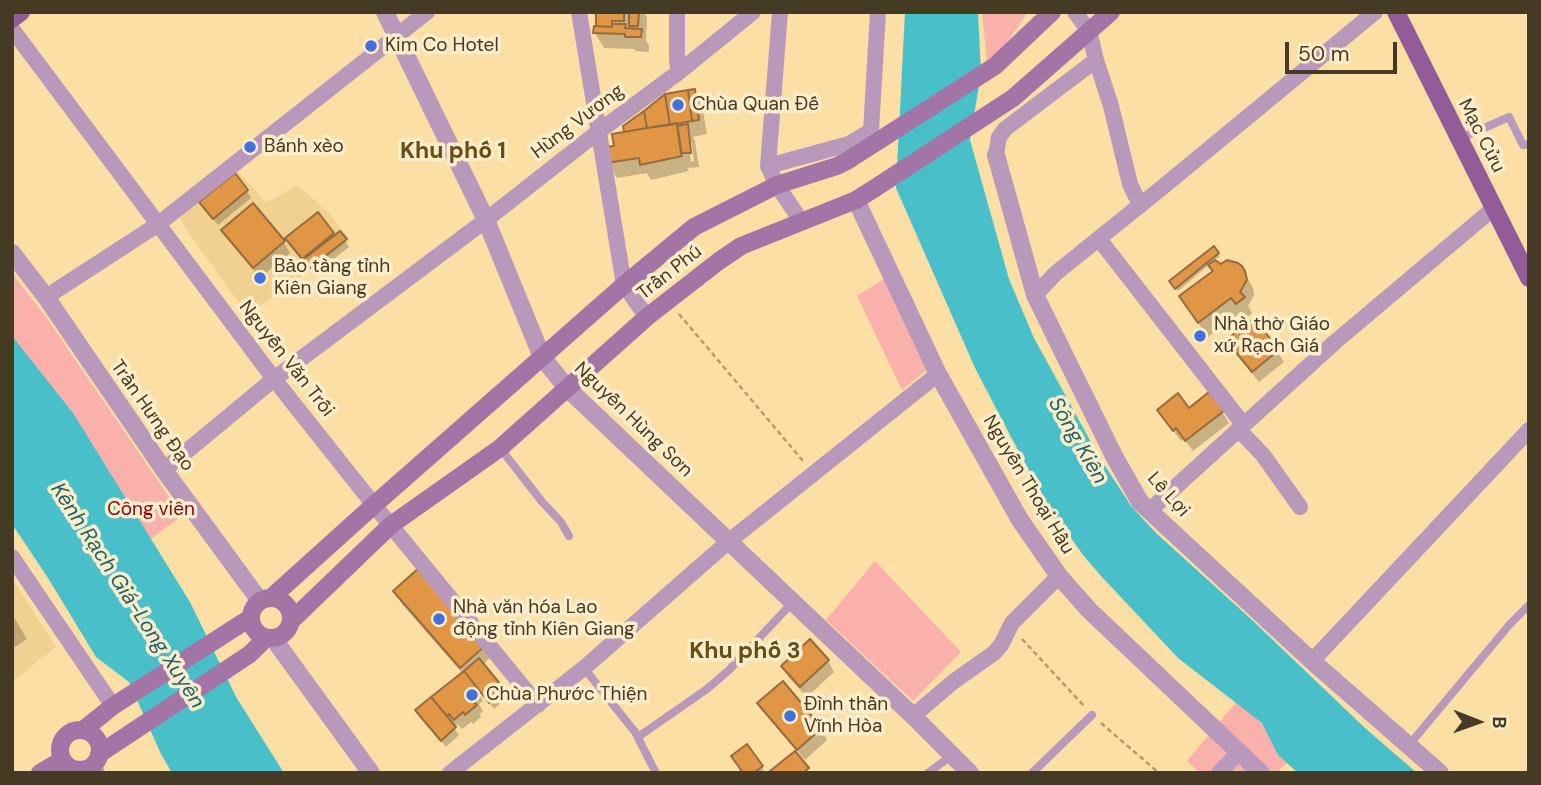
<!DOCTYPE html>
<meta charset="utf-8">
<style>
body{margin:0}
#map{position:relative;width:1541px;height:785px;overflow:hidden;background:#fbdfa5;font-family:"DM Sans",sans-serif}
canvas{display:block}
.frame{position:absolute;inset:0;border:14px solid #453a23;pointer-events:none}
.north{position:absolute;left:1443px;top:687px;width:70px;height:70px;-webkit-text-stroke:5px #feedcb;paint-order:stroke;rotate:91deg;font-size:19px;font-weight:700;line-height:28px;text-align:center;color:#453a23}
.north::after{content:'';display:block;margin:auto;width:24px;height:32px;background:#453a23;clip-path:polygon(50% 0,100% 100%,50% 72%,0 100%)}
.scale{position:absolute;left:1285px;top:42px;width:112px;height:32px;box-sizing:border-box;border:4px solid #453a23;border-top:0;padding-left:9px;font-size:21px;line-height:24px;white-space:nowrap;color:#453a23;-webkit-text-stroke:5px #feedcb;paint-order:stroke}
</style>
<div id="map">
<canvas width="1541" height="785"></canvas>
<div class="frame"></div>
<div class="north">B</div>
<div class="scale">50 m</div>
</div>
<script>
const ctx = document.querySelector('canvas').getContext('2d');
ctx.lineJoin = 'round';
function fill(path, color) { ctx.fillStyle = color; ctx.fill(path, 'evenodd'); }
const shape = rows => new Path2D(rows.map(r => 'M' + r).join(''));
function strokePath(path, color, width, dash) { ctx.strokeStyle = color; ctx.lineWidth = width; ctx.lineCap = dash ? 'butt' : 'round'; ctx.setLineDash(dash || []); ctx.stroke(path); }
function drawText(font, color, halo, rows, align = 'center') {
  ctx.font = font + ' "DM Sans",sans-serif'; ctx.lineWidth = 7; ctx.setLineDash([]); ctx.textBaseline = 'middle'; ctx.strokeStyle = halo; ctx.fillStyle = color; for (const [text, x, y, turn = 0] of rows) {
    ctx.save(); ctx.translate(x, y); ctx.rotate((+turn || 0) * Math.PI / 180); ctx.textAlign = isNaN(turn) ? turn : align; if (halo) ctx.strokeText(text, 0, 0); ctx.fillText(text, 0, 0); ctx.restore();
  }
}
fill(shape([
 [236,169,266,203,297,185,329,213,350,241,248,315,187,231,179,216],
 [12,578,56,647,12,682]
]), '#f1d190');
fill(shape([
 [982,12,1028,12,1001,51,987,60],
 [12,273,46,317,182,516,145,543,12,348],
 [884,279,929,368,902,390,857,296],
 [875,561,961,652,913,701,826,620],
 [1247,689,1301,747,1277,773,1200,773,1187,761]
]), '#fbb1ab');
fill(shape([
 [905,12,978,12,981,73,970,140,1009,279,1034,338,1098,455,1131,506,1157,534,1251,619,1365,728,1417,773,1298,773,1278,755,1262,723,1178,658,1101,576,1083,555,1050,508,1011,437,975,368,896,188],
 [12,336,73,413,190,602,236,697,284,773,172,773,161,754,129,682,96,657,48,578,12,524]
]), '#49bfca');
fill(shape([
 [598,12,644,12,647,17,646,40,649,46,649,52,635,51,634,49,604,48,595,33,597,28],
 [694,91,702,106,707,134,693,137,695,141,699,167,687,168,689,171,651,180,647,173,617,178,608,163,626,134],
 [688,140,691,140,694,161,691,162],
 [247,191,251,198,218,225,205,209],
 [253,206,284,242,290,253,260,278,230,241,223,230],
 [340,233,349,247,315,274,311,268,309,269,294,249,333,234,335,237],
 [1218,254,1220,256,1214,261,1221,266,1244,272,1253,288,1254,296,1248,306,1252,313,1246,318,1241,312,1208,337,1181,297,1214,272,1210,264,1178,291,1171,281],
 [1229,341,1277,351,1284,362,1259,382,1235,352],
 [1189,411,1222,412,1229,423,1193,451,1183,438,1181,441,1166,421],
 [420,570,490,658,482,665,507,698,494,709,479,689,477,691,483,701,479,704,483,711,480,714,481,717,473,724,471,722,462,729,457,724,453,726,459,735,446,747,418,711,463,674,401,603,395,592],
 [12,614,27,639,12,649],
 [828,661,834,672,807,697,789,678,783,667],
 [782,684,821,729,827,740,805,760,766,714,760,703],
 [762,767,765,773,744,773]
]), '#0003');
const building = shape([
 [596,12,624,12,624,21,612,21,612,27,596,26,596,12],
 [629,12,639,12,638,26,629,26,629,12],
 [612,24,626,24,625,28,642,29,641,37,625,37,625,34,593,33,594,26,612,27,612,24],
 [695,89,699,120,692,121,688,90,695,89],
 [688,90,692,121,670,125,665,94,688,90],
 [665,94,670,125,647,128,644,111,665,94],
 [644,111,647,128,624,132,623,126,644,111],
 [677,123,682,156,640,165,639,158,606,163,604,147,614,146,612,134,677,123],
 [688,124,691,153,681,153,677,126,688,124],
 [235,173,248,190,213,219,199,202,235,173],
 [253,203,285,241,253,268,221,230,253,203],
 [318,212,334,233,302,259,285,238,318,212],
 [340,231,347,239,310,268,304,259,340,231],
 [1214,246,1219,253,1175,289,1169,281,1214,246],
 [1215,260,1221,264,1227,260,1238,263,1242,266,1245,271,1247,280,1240,292,1245,297,1236,304,1231,298,1198,323,1179,296,1213,271,1208,265,1215,260],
 [1254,318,1279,350,1252,372,1226,340,1254,318],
 [1209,392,1224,411,1185,441,1176,428,1173,431,1157,410,1178,393,1189,408,1209,392],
 [420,567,485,646,460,668,393,591,420,567],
 [810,639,829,660,800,687,781,666,810,639],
 [479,658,505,690,489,703,464,671,479,658],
 [464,671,478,689,473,693,478,699,474,702,477,705,465,715,463,712,454,720,449,714,447,716,431,697,464,671],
 [783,681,822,728,797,750,757,703,783,681],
 [431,697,456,727,441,741,415,710,431,697],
 [747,744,763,766,754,773,743,773,731,756,747,744],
 [795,751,809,768,803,773,771,773,770,771,795,751]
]);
fill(building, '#e19646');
strokePath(building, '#966b40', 2);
strokePath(shape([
 [679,314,803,461],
 [1022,639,1084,706],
 [1101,723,1159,773]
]), '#b09b6f', 2.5, [5, 3.5]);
strokePath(shape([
 [1459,139,1509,117,1523,145,1529,144],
 [500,448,543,503,561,522,569,536],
 [584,668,635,732,656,773],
 [638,737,707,689,729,670,792,603],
 [1409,745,1510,624,1529,605],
 [928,773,951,756],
 [1032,773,1092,715]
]), '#b999bb', 8);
strokePath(shape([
 [579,12,624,285,647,317],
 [677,12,677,61,679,72],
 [780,12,768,166,777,185,801,221],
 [1075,12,1089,31,1096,60,1111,106,1130,184,1140,205],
 [12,29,274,379,374,505,538,705],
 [996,155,999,137,1005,129,1096,60],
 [768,166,849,144,871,131,878,12],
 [1099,239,1243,424],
 [1035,295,1056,273,1164,186,1375,12],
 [46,297,157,225,427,12],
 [1238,429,1263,455,1300,507],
 [164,470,274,379,486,220,598,132,679,72,753,12],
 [1149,511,1335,342,1494,208],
 [12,557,113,706],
 [1312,661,1529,430],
 [913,716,953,682,994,653,1001,645,1012,623,1059,576],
 [92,766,97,773],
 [450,773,584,668,728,542,938,374],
 [1219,773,1239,752]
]), '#b999bb', 16);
strokePath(shape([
 [385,12,486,220,542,357,567,388,913,716,970,773],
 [996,155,1035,295,1114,456,1140,502,1312,661,1440,773],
 [856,200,938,374,1020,520,1059,576,1089,610,1261,773],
 [12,253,46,297,164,470,260,601],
 [273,638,371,773]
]), '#b999bb', 18);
strokePath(shape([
 [272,597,374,505,624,285,694,227,777,185,837,166,847,161,995,66,1052,12],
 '251 618a20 20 0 1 1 40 0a20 20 0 1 1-40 0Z',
 [291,621,391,525,500,448,647,317,719,261,741,246,856,200,872,190,1013,98,1111,12],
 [83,730,113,706,250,618],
 '60 750a20 20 0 1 1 40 0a20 20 0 1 1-40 0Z',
 [99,754,250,654,266,638],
 [40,773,62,760]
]), '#a375a6', 18);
strokePath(shape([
 [1396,12,1529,278],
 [12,19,21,12]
]), '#935b97', 18);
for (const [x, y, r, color] of [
 [371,46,7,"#4170e1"],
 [678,105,7,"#4170e1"],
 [250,147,7,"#4170e1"],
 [260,278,7,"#4170e1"],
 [1200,336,7,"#4170e1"],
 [439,619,7,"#4170e1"],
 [472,695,7,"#4170e1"],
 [790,716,7,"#4170e1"]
]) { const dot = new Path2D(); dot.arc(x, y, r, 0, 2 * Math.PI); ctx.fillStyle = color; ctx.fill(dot); strokePath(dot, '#feedcb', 2.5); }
drawText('19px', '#453a23', '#feedcb', [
 ["Kim Co Hotel",385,46],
 ["Chùa Quan Đế",692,105],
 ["Bánh xèo",264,147],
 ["Bảo tàng tỉnh",274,267],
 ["Kiên Giang",274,289],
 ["Nhà thờ Giáo",1214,325],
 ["xứ Rạch Giá",1214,347],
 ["Nhà văn hóa Lao",453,608],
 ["động tỉnh Kiên Giang",453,630],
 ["Chùa Phước Thiện",486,695],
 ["Đình thần",804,705],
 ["Vĩnh Hòa",804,727]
], 'left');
drawText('19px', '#453a23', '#feedcb', [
 ["Hùng Vương",578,122,-37],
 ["Mạc Cửu",1481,136,63],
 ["Trần Phú",670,273,-38],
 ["Nguyễn Văn Trỗi",286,359,52],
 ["Trần Hưng Đạo",152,416,55],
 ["Nguyễn Hùng Sơn",633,420,44],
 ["Nguyễn Thoại Hầu",1028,485,59],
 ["Lê Lợi",1168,495,48]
]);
drawText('19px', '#880013', '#feedcb', [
 ["Công viên",151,510]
]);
drawText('italic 21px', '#206067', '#feedcb', [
 ["Sông Kiên",1077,441,60],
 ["Kênh Rạch Giá-Long Xuyên",127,596,57]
]);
drawText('bold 23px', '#674e14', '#feedcb', [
 ["Khu phố 1",453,152],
 ["Khu phố 3",745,652]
]);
</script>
